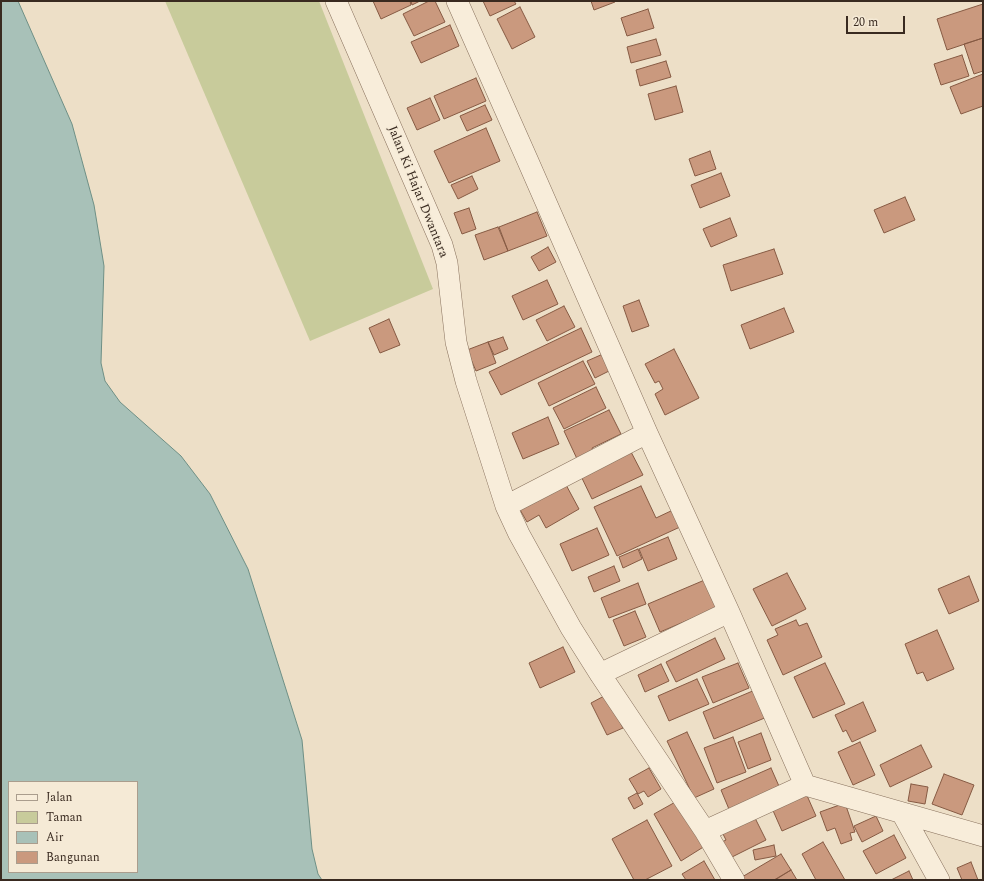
<!DOCTYPE html>
<style>
body{margin:0}
#map{position:relative;width:984px;height:881px;overflow:hidden;background:#eddfc7;font-family:Spectral,serif}
canvas{display:block}
.frame{position:absolute;inset:0;border:2px solid #392a20;pointer-events:none}
.legend{position:absolute;left:8px;top:781px;width:130px;height:92px;box-sizing:border-box;background:#f5ead6;border:1px solid #aa9d8d;margin:0;padding:5px 7px;list-style:none;font-size:12px;color:#392a20}
.legend li{display:flex;align-items:center;gap:8px;height:20px}
.legend b{width:20px;border:1px solid #aa9d8d}
.scale{position:absolute;left:846px;top:16px;width:59px;height:18px;box-sizing:border-box;border:2px solid #392a20;border-top:0;padding-left:5px;font-size:12px;line-height:14px;white-space:nowrap;color:#392a20;-webkit-text-stroke:3px #f5ead6;paint-order:stroke}
</style>
<div id="map">
<canvas width="984" height="881"></canvas>
<div class="frame"></div>
<ul class="legend">
<li><b style="height:5px;background:#f8edda"></b>Jalan</li>
<li><b style="height:11px;background:#c8cb9b"></b>Taman</li>
<li><b style="height:11px;background:#a8c1b8"></b>Air</li>
<li><b style="height:11px;background:#ca997e"></b>Bangunan</li>
</ul>
<div class="scale">20 m</div>
</div>
<script>
const ctx = document.querySelector('canvas').getContext('2d');
ctx.lineJoin = 'round';
function fill(path, color) { ctx.fillStyle = color; ctx.fill(path, 'evenodd'); }
const shape = rows => new Path2D(rows.map(r => 'M' + r).join(''));
function strokePath(path, color, width, dash) { ctx.strokeStyle = color; ctx.lineWidth = width; ctx.lineCap = dash ? 'butt' : 'round'; ctx.setLineDash(dash || []); ctx.stroke(path); }
function drawText(font, color, halo, rows, align = 'center') {
  ctx.font = font + ' Spectral,serif'; ctx.lineWidth = 3; ctx.setLineDash([]); ctx.textBaseline = 'middle'; ctx.strokeStyle = halo; ctx.fillStyle = color; for (const [text, x, y, turn = 0] of rows) {
    ctx.save(); ctx.translate(x, y); ctx.rotate((+turn || 0) * Math.PI / 180); ctx.textAlign = isNaN(turn) ? turn : align; if (halo) ctx.strokeText(text, 0, 0); ctx.fillText(text, 0, 0); ctx.restore();
  }
}
fill(shape([
 [165,1,319,1,433,289,310,341]
]), '#c8cb9b');
const water = shape([
 [1,1,18,1,72,124,94,205,104,266,101,363,105,381,120,402,181,456,210,494,248,569,302,740,312,849,318,874,322,880,1,880,1,1],
 [9,782,137,782,137,872,9,872,9,782]
]);
fill(water, '#a8c1b8');
strokePath(water, '#6e8f85', 1);
const building = shape([
 [373,1,410,1,411,5,381,19,373,1],
 [411,1,420,1,412,5,411,1],
 [429,1,435,1,445,22,414,36,403,14,429,1],
 [483,1,514,1,516,4,490,16,483,1],
 [591,1,615,1,615,2,594,10,591,1],
 [983,4,983,38,947,50,937,19,983,4],
 [520,7,535,37,512,49,497,19,520,7],
 [648,9,654,28,627,36,621,18,648,9],
 [450,25,459,46,421,63,411,42,450,25],
 [983,38,983,71,974,74,964,44,983,38],
 [656,39,661,55,631,63,627,47,656,39],
 [962,55,969,76,941,85,934,64,962,55],
 [666,61,671,77,640,86,636,70,666,61],
 [983,74,983,106,961,114,950,87,983,74],
 [476,78,486,101,444,119,434,96,476,78],
 [676,86,683,112,655,120,648,94,676,86],
 [430,98,440,120,417,130,407,108,430,98],
 [485,105,492,120,467,131,460,116,485,105],
 [486,128,500,161,449,183,434,151,486,128],
 [710,151,716,169,695,176,689,159,710,151],
 [721,173,730,196,700,208,691,185,721,173],
 [472,176,478,189,458,199,451,185,472,176],
 [905,197,915,220,884,233,874,210,905,197],
 [469,208,476,229,462,234,454,213,469,208],
 [537,212,547,236,508,251,499,227,537,212],
 [730,218,737,236,711,247,703,229,730,218],
 [498,227,508,251,484,260,475,235,498,227],
 [548,247,556,262,539,271,531,257,548,247],
 [774,249,783,274,731,291,723,265,774,249],
 [547,280,558,304,523,320,512,296,547,280],
 [639,300,649,326,632,332,623,306,639,300],
 [564,306,575,327,547,341,536,320,564,306],
 [784,308,794,332,750,349,741,325,784,308],
 [389,319,400,345,380,353,369,328,389,319],
 [581,328,592,352,501,395,489,372,581,328],
 [503,337,508,349,494,355,488,342,503,337],
 [488,342,496,363,476,371,467,350,488,342],
 [674,349,699,398,665,415,655,394,663,389,659,381,655,383,645,364,674,349],
 [603,354,611,370,595,378,587,361,603,354],
 [583,361,595,384,549,406,538,383,583,361],
 [596,387,606,408,564,429,553,408,596,387],
 [609,410,621,434,592,448,594,453,578,461,564,431,609,410],
 [548,417,559,444,523,459,512,433,548,417],
 [630,450,643,475,592,499,580,474,630,450],
 [565,483,579,509,546,528,539,515,527,522,519,508,565,483],
 [641,486,656,518,673,510,680,527,617,556,594,507,641,486],
 [597,528,609,555,572,571,560,544,597,528],
 [668,537,677,559,648,571,639,549,668,537],
 [638,549,642,559,623,568,619,557,638,549],
 [614,566,620,581,594,592,588,577,614,566],
 [787,573,806,609,772,626,753,589,787,573],
 [969,576,979,601,949,614,938,589,969,576],
 [707,579,719,607,660,632,648,604,707,579],
 [638,583,646,604,609,618,601,598,638,583],
 [635,611,646,637,624,646,613,620,635,611],
 [796,620,799,626,807,623,822,657,783,675,767,640,778,635,775,629,796,620],
 [937,630,954,669,927,681,923,672,917,674,905,644,937,630],
 [715,638,725,659,676,682,666,662,715,638],
 [563,647,575,672,540,688,529,663,563,647],
 [738,663,749,688,713,703,702,677,738,663],
 [825,663,845,704,813,718,794,677,825,663],
 [661,664,669,681,645,692,638,675,661,664],
 [697,679,709,704,669,721,658,696,697,679],
 [755,690,767,717,714,739,703,712,755,690],
 [606,695,623,728,607,735,591,703,606,695],
 [863,702,876,731,852,742,846,730,843,732,835,715,863,702],
 [687,732,714,789,694,798,667,741,687,732],
 [761,733,771,760,748,769,738,742,761,733],
 [733,737,746,772,717,783,704,748,733,737],
 [860,742,875,775,853,785,838,752,860,742],
 [921,745,932,767,890,787,880,765,921,745],
 [649,768,661,789,648,797,644,791,638,794,629,779,649,768],
 [771,768,782,793,731,814,721,790,771,768],
 [944,774,974,785,962,815,932,804,944,774],
 [911,784,928,787,925,804,908,801,911,784],
 [805,791,816,816,782,831,771,806,805,791],
 [637,793,643,804,634,809,628,798,637,793],
 [679,800,705,846,681,861,654,814,679,800],
 [845,803,855,832,850,833,852,840,841,844,835,828,827,831,820,812,845,803],
 [752,812,766,840,728,859,720,843,726,840,720,828,752,812],
 [876,816,883,831,862,842,854,826,876,816],
 [647,820,672,866,645,880,634,880,612,839,647,820],
 [894,835,906,858,876,874,863,851,894,835],
 [823,842,845,880,816,880,802,854,823,842],
 [774,845,776,856,755,860,753,850,774,845],
 [781,854,791,870,774,880,744,880,742,877,781,854],
 [704,861,715,880,686,880,682,874,704,861],
 [971,862,978,880,962,880,957,868,971,862],
 [791,870,797,880,775,880,791,870],
 [909,871,913,880,891,880,909,871]
]);
fill(building, '#ca997e');
strokePath(building, '#865a43', 1);
const street = shape([
 [336,1,442,245,447,263,456,342,466,381,506,506,519,534,571,628,600,674,705,831,734,880],
 [457,1,527,159,647,433,729,612,805,785,983,836],
 [506,506,647,433],
 [600,674,729,612],
 [902,813,939,880],
 [705,831,805,785]
]);
strokePath(street, '#88715d', 22);
strokePath(street, '#f8edda', 21);
drawText('13px', '#392a20', '#f5ead6', [
 ["Jalan Ki Hajar Dwantara",417,192,68]
]);
</script>
